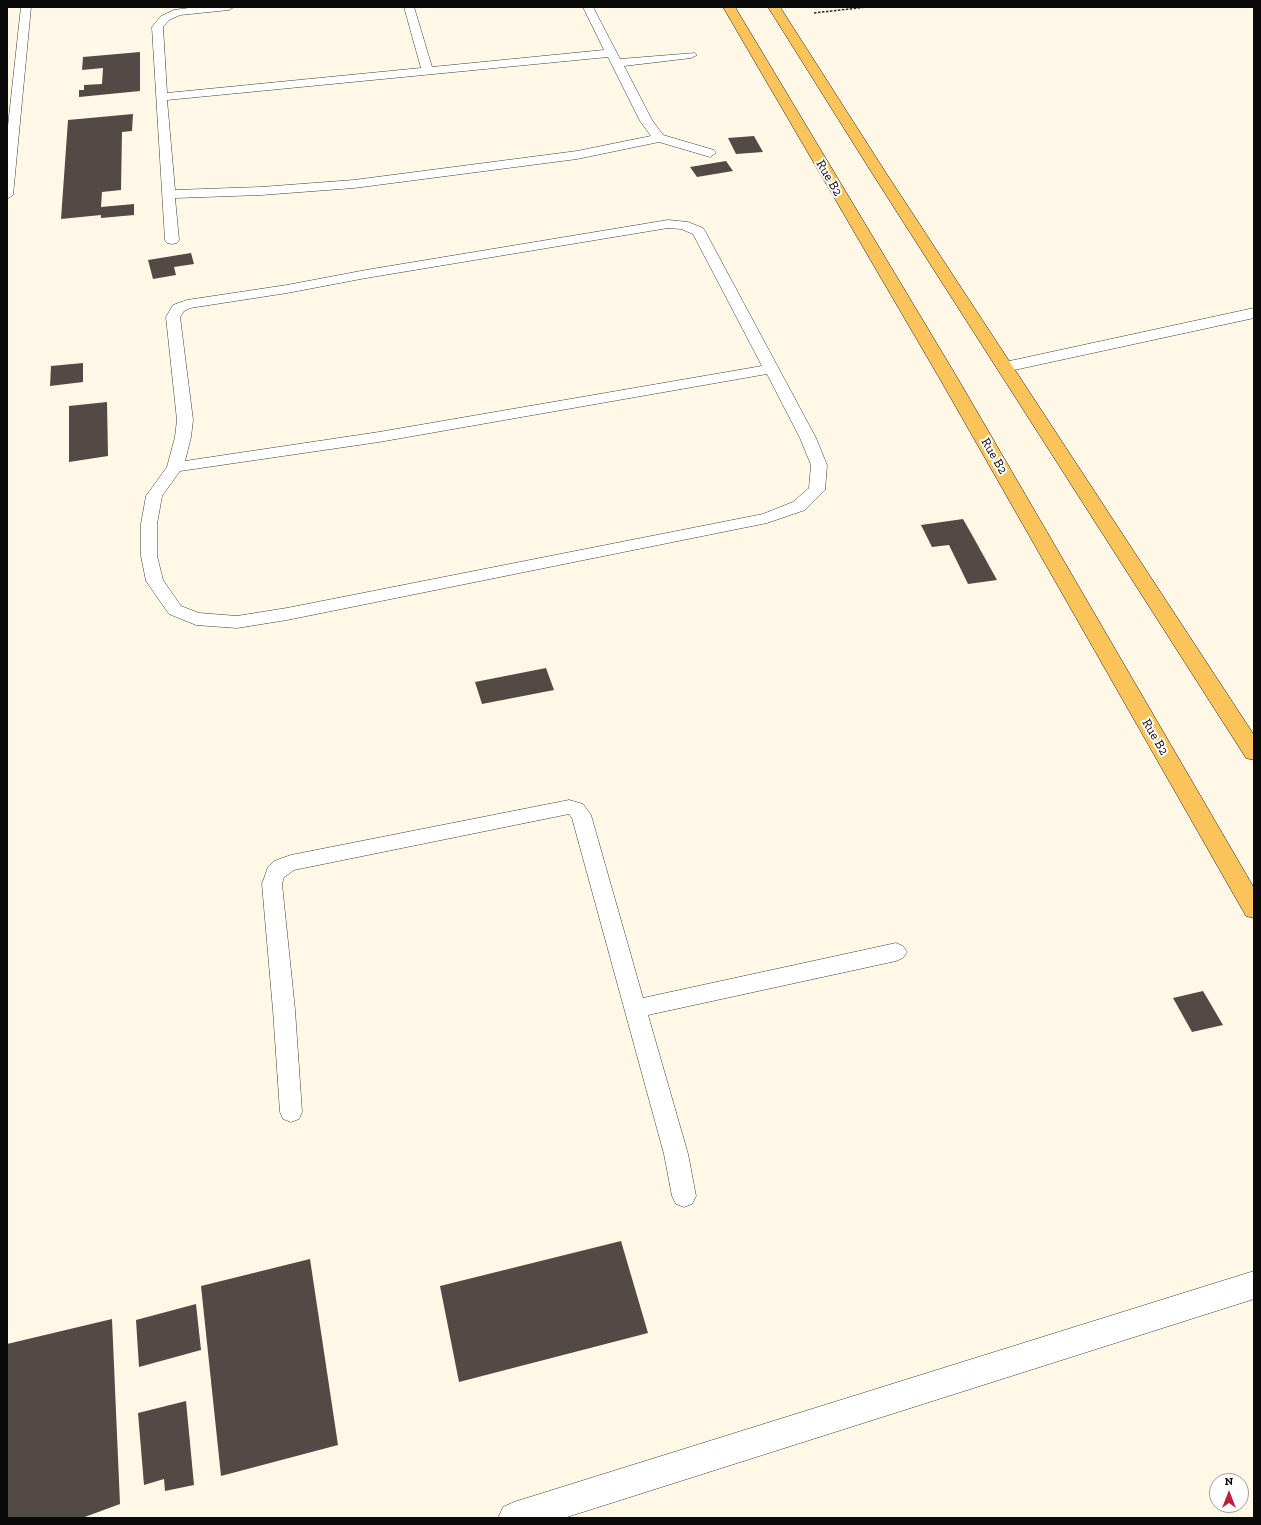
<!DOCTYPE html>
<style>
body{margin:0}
#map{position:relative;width:1261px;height:1525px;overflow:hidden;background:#fff8e7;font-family:"Zilla Slab",serif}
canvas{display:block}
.frame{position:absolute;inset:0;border:8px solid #0a0a0a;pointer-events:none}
.north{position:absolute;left:1209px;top:1473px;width:40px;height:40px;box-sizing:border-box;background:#fff;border:1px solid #9d9d9d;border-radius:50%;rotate:0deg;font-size:11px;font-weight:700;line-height:16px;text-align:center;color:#0a0a0a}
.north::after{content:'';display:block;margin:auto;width:14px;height:18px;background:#bb2138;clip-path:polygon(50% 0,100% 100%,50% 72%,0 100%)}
</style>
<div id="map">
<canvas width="1261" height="1525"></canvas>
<div class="frame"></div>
<div class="north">N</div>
</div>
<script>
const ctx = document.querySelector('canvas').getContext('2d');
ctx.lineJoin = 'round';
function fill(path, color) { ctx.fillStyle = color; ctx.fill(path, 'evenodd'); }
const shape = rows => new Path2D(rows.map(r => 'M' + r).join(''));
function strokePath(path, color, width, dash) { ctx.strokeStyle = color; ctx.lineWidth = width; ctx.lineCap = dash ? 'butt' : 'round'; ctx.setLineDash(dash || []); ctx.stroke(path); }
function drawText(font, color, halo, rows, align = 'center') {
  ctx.font = font + ' "Zilla Slab",serif'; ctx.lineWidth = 4; ctx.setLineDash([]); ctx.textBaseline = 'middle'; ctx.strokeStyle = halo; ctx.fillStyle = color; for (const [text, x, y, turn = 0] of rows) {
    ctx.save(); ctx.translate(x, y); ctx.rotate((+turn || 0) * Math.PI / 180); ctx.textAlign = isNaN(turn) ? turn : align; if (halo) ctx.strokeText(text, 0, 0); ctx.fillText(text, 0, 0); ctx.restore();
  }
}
fill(shape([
 [140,52,140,91,79,97,79,90,84,90,84,85,102,84,103,68,82,70,83,57],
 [133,114,132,131,122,132,121,190,102,192,101,207,134,204,134,215,101,218,101,215,61,219,68,120],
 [754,136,763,152,736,154,728,138],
 [726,161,733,171,697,177,690,167],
 [191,253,194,264,174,267,176,275,153,279,148,260],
 [83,363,83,382,50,386,51,366],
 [107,402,108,456,69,462,69,406],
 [963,519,976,542,997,580,968,584,949,545,932,547,921,525],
 [546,668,554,690,482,704,475,682],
 [1203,991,1223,1025,1192,1032,1173,998],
 [621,1241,648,1333,459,1382,440,1286],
 [310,1259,338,1445,221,1476,201,1286],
 [196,1304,201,1350,139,1367,136,1320],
 [112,1319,120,1504,82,1518,7,1518,7,1344],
 [186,1401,194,1485,165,1491,164,1479,144,1485,138,1413]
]), '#534a46');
const lane = shape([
 [21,7,31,7,13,195,7,199,7,135,21,7],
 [196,7,234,7,229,10,180,15,169,20,163,27,167,93,421,68,404,7,414,7,432,67,604,50,583,7,593,7,620,59,695,53,697,55,691,58,624,66,652,120,663,135,714,150,716,153,710,157,659,142,577,159,354,188,261,195,175,198,179,240,177,243,172,244,167,243,165,240,152,27,161,16,174,10,196,7],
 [608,57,640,121,651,136,577,151,354,180,261,187,175,190,167,100,608,57],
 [668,220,688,222,703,228,705,231,816,438,827,465,825,490,805,510,767,523,287,620,237,628,196,625,169,614,146,581,141,556,141,524,146,496,167,467,175,437,177,420,166,317,173,305,187,300,287,285,366,270,668,220],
 [668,228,681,229,693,234,762,366,379,432,185,461,191,437,193,420,180,317,184,311,190,308,287,293,366,278,668,228],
 [767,374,800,438,811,465,809,488,793,502,763,514,287,608,237,616,199,613,181,606,163,580,157,556,157,524,162,496,180,471,379,442,767,374],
 [569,800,583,804,591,815,643,998,896,943,903,946,907,952,903,958,896,961,648,1015,688,1154,696,1196,692,1204,684,1207,676,1204,672,1196,664,1154,572,818,569,814,294,870,284,877,282,884,295,1010,302,1112,299,1119,291,1122,283,1119,280,1112,273,1010,262,884,268,867,274,861,291,855,569,800]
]);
const street = shape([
 [1254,308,1254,318,1005,372,999,371,996,367,999,363,1005,362,1254,308],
 [1254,1271,1254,1299,564,1518,498,1518,503,1507,514,1502,1254,1271]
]);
const primary = shape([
 [723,7,735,7,958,379,1254,888,1254,918,1246,916,940,379,723,7],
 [768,7,780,7,886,173,1254,735,1254,760,1246,758,872,173,768,7]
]);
strokePath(lane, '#3d3d3d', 1);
strokePath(street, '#3d3d3d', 1);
strokePath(primary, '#1b1b1b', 1);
strokePath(shape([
 [814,13,867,7]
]), '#2c2c2c', 1.5, [2.5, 1.5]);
fill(lane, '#fff');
fill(street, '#fff');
fill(primary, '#fbc45b');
drawText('13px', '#0a0a0a', '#fff', [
 ["Rue B2",829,178,60],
 ["Rue B2",994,456,60],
 ["Rue B2",1155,737,60]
]);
</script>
